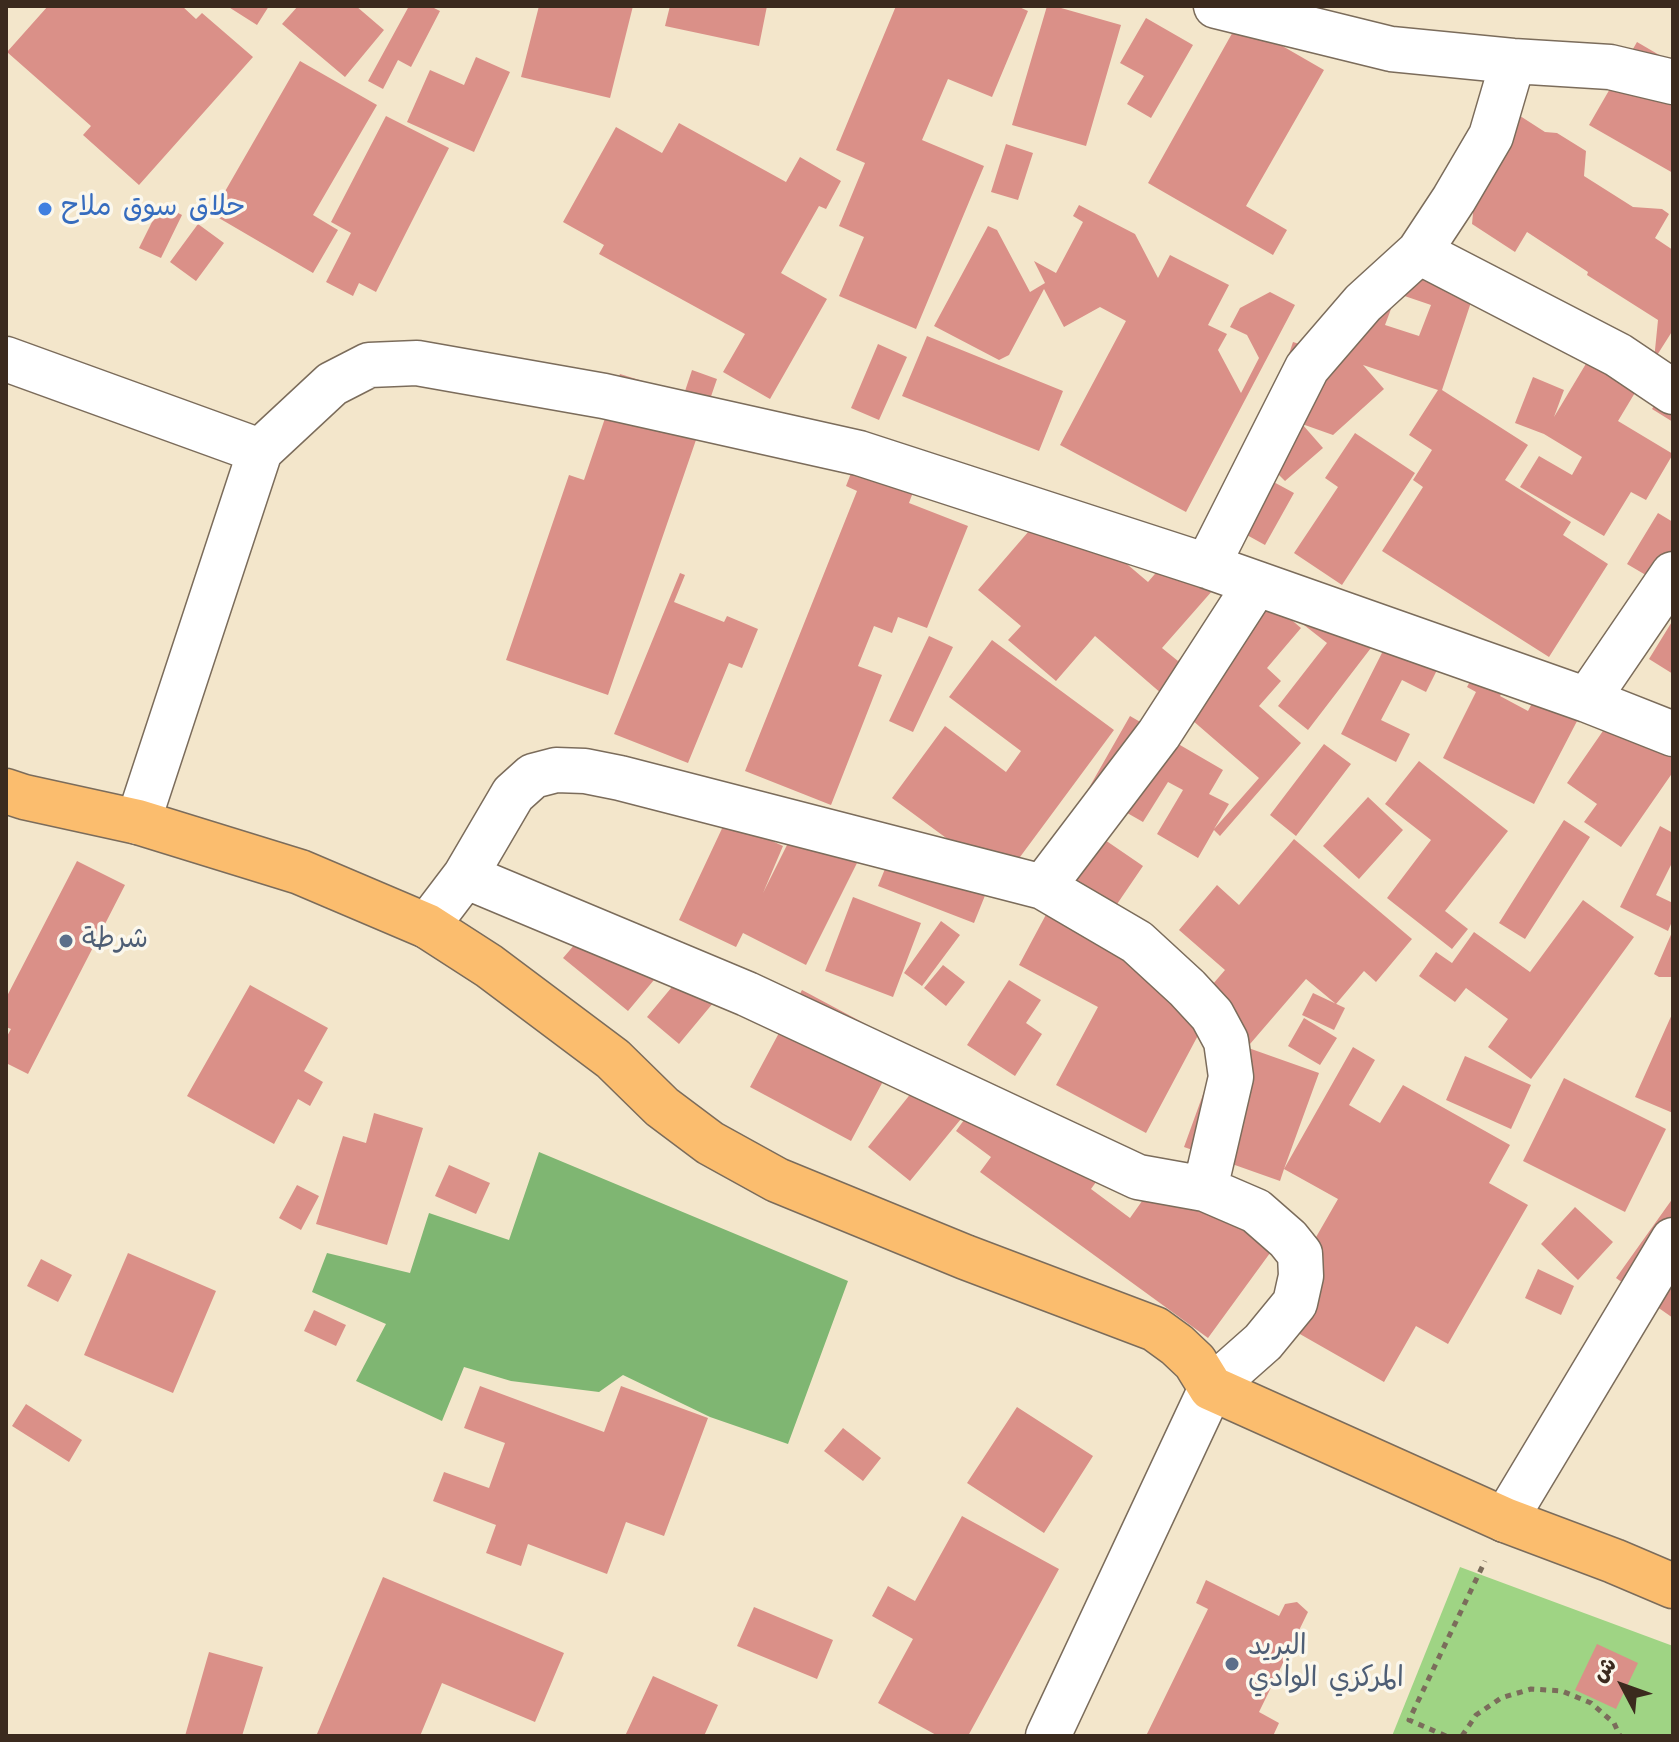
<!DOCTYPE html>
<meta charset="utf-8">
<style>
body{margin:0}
#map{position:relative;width:1679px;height:1742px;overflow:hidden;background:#f3e6cb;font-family:"Architects Daughter","Playpen Sans Arabic",sans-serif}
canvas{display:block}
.frame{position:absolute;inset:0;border:8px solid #3b2a1e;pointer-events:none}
.north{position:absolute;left:1583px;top:1646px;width:80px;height:80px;-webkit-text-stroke:6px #fbf7ec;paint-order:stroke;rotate:311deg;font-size:22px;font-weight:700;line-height:32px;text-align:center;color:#3b2a1e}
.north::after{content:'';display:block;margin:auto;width:28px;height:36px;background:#3b2a1e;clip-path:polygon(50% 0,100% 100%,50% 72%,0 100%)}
</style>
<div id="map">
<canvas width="1679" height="1742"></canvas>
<div class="frame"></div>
<div class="north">ش</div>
</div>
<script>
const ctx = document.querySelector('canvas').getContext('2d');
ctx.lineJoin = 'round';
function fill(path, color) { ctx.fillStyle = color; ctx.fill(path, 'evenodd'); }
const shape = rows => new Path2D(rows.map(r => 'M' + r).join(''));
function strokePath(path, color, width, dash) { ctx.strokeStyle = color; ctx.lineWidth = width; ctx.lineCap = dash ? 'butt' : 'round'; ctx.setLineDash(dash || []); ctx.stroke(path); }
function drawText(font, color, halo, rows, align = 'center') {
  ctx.font = font + ' "Architects Daughter","Playpen Sans Arabic",sans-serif'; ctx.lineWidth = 7; ctx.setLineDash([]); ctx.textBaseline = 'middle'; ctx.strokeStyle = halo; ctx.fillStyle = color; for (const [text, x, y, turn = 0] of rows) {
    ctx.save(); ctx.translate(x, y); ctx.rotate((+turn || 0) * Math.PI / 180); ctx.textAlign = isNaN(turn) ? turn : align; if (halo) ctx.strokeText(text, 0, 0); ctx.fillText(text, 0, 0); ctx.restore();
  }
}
fill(shape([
 [1460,1567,1673,1646,1673,1736,1392,1736]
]), '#9fd484');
fill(shape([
 [539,1152,848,1281,788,1444,710,1417,623,1375,599,1392,511,1381,464,1367,442,1421,356,1381,386,1324,312,1292,327,1253,410,1273,429,1213,509,1240]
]), '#7fb672');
fill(shape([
 [48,6,182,6,196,19,202,13,253,57,139,185,83,135,91,126,7,52],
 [227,6,269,6,257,25],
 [298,6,356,6,384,30,345,77,282,24],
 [409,6,430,6,440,11,411,67,398,60,383,89,368,81],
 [539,6,633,6,610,98,521,77],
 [670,6,767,6,759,46,665,26],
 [896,6,1017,6,1028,11,992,97,948,79,922,140,984,166,916,329,839,296,864,237,839,226,865,163,836,150],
 [1047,6,1054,6,1121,25,1086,146,1012,125],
 [1146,18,1193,45,1151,118,1127,104,1144,76,1120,63],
 [1239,21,1324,70,1246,206,1287,230,1273,255,1148,183],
 [1637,42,1673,63,1673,173,1589,125],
 [476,57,510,72,474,152,407,122,430,70,464,85],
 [300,61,377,105,313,215,338,230,313,273,212,214],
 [1500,103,1545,132,1557,133,1586,151,1584,176,1633,207,1662,209,1669,214,1655,238,1673,250,1673,330,1654,360,1658,320,1587,275,1588,272,1527,232,1515,252,1472,224,1477,169],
 [386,116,449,148,376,292,359,283,353,296,326,282,351,233,331,222],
 [679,123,786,182,800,157,841,181,826,209,819,206,781,273,827,299,770,399,723,372,745,334,599,254,604,245,563,222,616,127,662,153],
 [1006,144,1033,153,1018,200,991,192],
 [161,204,182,215,161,258,139,248],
 [1079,205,1135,234,1158,278,1170,255,1229,285,1208,325,1227,334,1218,350,1241,393,1259,358,1247,335,1230,327,1240,308,1270,292,1295,305,1186,512,1060,445,1126,321,1100,307,1064,327,1044,289,1009,355,999,360,934,326,988,226,997,230,1030,292,1045,283,1034,261,1056,273,1083,222,1073,216],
 [198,224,224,243,196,281,170,262],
 [1398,257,1479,278,1442,390,1528,445,1505,480,1571,522,1563,535,1608,564,1549,657,1382,551,1423,487,1413,480,1432,450,1409,435,1438,390,1363,365,1384,389,1333,435,1302,424,1323,448,1285,481,1277,473,1252,464,1293,342,1337,356,1363,279,1391,309,1385,325,1419,336,1431,305,1387,290],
 [927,336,1063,391,1039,451,902,396],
 [1599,342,1648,371,1618,421,1673,454,1646,500,1631,492,1604,536,1520,487,1539,456,1572,475,1582,457,1544,434,1515,423,1533,377,1564,390,1554,417],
 [878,344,907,357,879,420,851,408],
 [692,370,717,379,608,695,506,660,569,475,584,480,620,374,649,383,646,392,681,403],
 [1673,376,1673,422,1652,409],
 [1355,433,1415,473,1342,585,1294,553,1338,487,1325,478],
 [860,450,920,473,909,503,968,526,927,628,898,617,892,633,874,626,858,666,882,675,831,805,745,771,857,491,846,486],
 [1244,466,1294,493,1265,545,1216,518],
 [1054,502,1148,582,1179,546,1220,582,1162,648,1178,661,1247,582,1301,628,1267,668,1281,681,1259,706,1301,743,1220,836,1214,830,1198,858,1157,834,1183,790,1168,782,1143,822,1115,806,1078,807,1130,716,1223,770,1209,794,1229,804,1214,829,1259,778,1095,636,1056,681,1008,640,1021,626,978,590],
 [1658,513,1673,522,1673,591,1627,564],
 [680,573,685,575,674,602,724,622,727,616,758,629,742,668,729,663,688,763,614,734],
 [1321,603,1374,644,1308,730,1278,706,1327,643,1304,625],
 [1673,620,1673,674,1649,659],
 [929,636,953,647,913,732,889,721],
 [992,640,1114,730,1003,880,892,798,945,726,1006,772,1021,751,949,697],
 [1388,641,1439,666,1426,692,1402,680,1381,720,1410,734,1396,762,1341,734],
 [1482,659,1512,674,1500,696,1528,711,1546,676,1589,698,1534,804,1443,758,1476,692,1467,687],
 [1625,699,1673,732,1673,772,1621,847,1584,822,1597,804,1567,783],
 [1324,744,1351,764,1296,836,1270,815],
 [1419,761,1508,831,1445,911,1468,929,1452,949,1387,898,1431,840,1385,804],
 [1368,797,1403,830,1359,879,1323,846],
 [802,815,865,847,806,965,743,933,736,947,679,920,726,820,783,846,763,893],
 [1070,816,1143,866,1113,910,1039,860],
 [1564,820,1590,837,1525,939,1499,923],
 [1660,826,1673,833,1673,861,1656,895,1673,903,1673,919,1668,931,1620,907],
 [1294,839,1412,939,1376,982,1364,971,1336,1004,1306,979,1250,1044,1211,1011,1146,1133,1056,1085,1098,1007,1019,965,1049,909,1206,992,1225,970,1179,930,1217,885,1239,905],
 [889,859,992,878,974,923,878,886],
 [77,861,125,885,28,1074,6,1063,6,1038,11,1029,6,1027,6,998],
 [853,897,921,923,893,997,825,971],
 [1583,900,1634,937,1531,1079,1488,1047,1508,1019,1466,988,1455,1002,1419,976,1436,952,1452,963,1474,932,1530,972],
 [595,921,659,974,628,1011,563,958],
 [941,921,960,935,922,986,904,973],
 [1673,930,1673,977,1659,977,1654,974],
 [701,952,733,979,679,1044,647,1017],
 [943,965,965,982,946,1006,924,988],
 [1009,980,1041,1000,1026,1023,1042,1034,1015,1076,967,1045],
 [250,985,328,1028,304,1071,323,1082,310,1106,298,1099,274,1144,187,1096],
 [802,990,903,1044,851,1141,750,1087],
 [1313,993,1345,1008,1334,1030,1302,1015],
 [1673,1012,1673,1113,1635,1097],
 [1304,1018,1337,1038,1320,1065,1288,1046],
 [1223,1039,1319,1073,1284,1169,1353,1047,1375,1060,1349,1105,1380,1123,1403,1085,1510,1145,1489,1183,1528,1205,1448,1344,1416,1326,1384,1382,1270,1317,1338,1199,1284,1169,1280,1181,1184,1147],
 [1465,1056,1531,1085,1511,1129,1446,1100],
 [936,1062,979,1097,910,1181,868,1147],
 [1564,1078,1666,1129,1625,1212,1523,1161],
 [982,1095,1114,1157,1091,1189,1130,1218,1167,1166,1289,1227,1208,1338,980,1172,991,1157,956,1131],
 [374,1113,423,1128,387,1245,316,1224,343,1136,366,1143],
 [449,1165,490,1183,476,1214,435,1196],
 [297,1185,319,1196,301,1230,279,1218],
 [1673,1198,1673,1318,1616,1278],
 [1575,1207,1613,1242,1578,1280,1541,1244],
 [128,1253,216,1291,173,1393,84,1355],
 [41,1259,72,1275,58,1302,27,1286],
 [1538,1269,1574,1286,1561,1315,1525,1298],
 [314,1310,346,1325,336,1346,304,1331],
 [480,1386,604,1432,621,1386,708,1418,664,1536,626,1522,607,1574,528,1544,521,1566,486,1553,496,1525,433,1501,444,1472,489,1488,505,1443,464,1428],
 [26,1404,82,1440,69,1462,12,1426],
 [1017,1407,1093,1456,1044,1533,967,1483],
 [843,1428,881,1458,863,1481,824,1451],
 [962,1516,1059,1569,968,1736,938,1736,878,1703,913,1639,872,1616,888,1586,915,1601],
 [383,1577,564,1653,535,1722,442,1683,420,1736,322,1736,317,1734],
 [1206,1580,1279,1616,1285,1604,1297,1602,1308,1612,1259,1712,1279,1723,1273,1736,1146,1736,1208,1609,1196,1603],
 [754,1607,833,1640,817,1679,737,1646],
 [1597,1644,1638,1663,1616,1709,1575,1690],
 [209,1652,263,1667,242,1736,185,1736],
 [653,1676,718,1705,704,1736,625,1736]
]), '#da9088');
const minor = shape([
 [1216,6,1391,49,1513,61,1610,67,1673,82],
 [1419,252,1618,355,1673,392],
 [6,359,260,451],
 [1207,566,1307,368,1363,303,1419,252,1454,199,1491,136,1513,61],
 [1587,700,1673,574],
 [138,822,260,451,332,384,369,365,417,363,604,396,859,453,1207,566,1587,700,1673,734],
 [465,876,747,994,1138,1177,1205,1189,1256,1211,1288,1239,1300,1254,1301,1276,1295,1303,1263,1342,1211,1388,1048,1736],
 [1043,887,1159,734,1256,584],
 [427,926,465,876,513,794,533,776,556,770,585,771,620,778,1043,887,1137,942,1187,988,1212,1015,1226,1041,1231,1077,1205,1189],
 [1505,1520,1673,1240]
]);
const major = shape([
 [6,791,24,797,138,822,300,872,427,926,489,966,613,1059,662,1107,710,1143,777,1180,965,1257,1155,1329,1177,1345,1195,1362,1211,1388,1505,1520,1614,1561,1673,1586]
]);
strokePath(minor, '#7b6c5b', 47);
strokePath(major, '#7b6c5b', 47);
strokePath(shape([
 [1446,1736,1409,1720,1485,1561],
 [1462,1736,1476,1715,1501,1698,1531,1689,1562,1691,1591,1703,1614,1723,1620,1736]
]), '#7b6c5b', 5, [6, 6]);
strokePath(minor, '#fff', 44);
strokePath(major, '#fbbd6e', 44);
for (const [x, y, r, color] of [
 [45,209,8,"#3f7fe0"],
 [66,941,8,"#5c6f8a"],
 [1232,1664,8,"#5c6f8a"]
]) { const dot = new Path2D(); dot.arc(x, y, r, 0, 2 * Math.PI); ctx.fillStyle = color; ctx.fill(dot); strokePath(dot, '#fbf7ec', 3); }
drawText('28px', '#366cbe', '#fbf7ec', [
 ["حلاق سوق ملاح",61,209]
], 'left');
drawText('28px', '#4e5e75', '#fbf7ec', [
 ["شرطة",82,941],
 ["البريد",1248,1648],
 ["المركزي الوادي",1248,1680]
], 'left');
</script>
